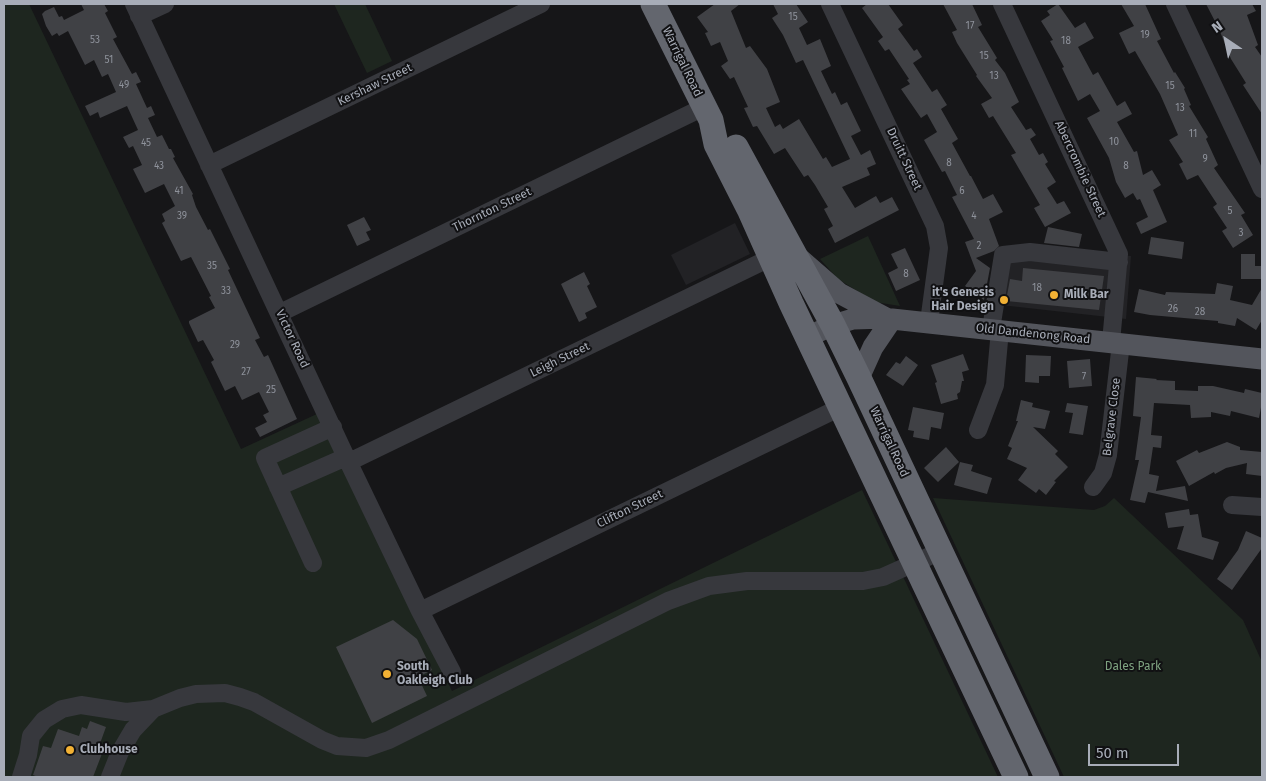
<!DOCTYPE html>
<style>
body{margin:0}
#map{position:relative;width:1266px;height:781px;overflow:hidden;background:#161618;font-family:"Fira Sans",sans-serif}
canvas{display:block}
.frame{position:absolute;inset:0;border:5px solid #a8adb8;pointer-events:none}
.north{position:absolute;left:1201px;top:15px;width:50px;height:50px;-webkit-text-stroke:4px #111113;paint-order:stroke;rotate:326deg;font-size:14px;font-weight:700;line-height:20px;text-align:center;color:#a8adb8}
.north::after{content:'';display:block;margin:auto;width:18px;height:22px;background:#a8adb8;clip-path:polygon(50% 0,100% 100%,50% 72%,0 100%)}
.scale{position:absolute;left:1088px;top:744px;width:91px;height:22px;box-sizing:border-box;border:2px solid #a8adb8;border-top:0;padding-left:6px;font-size:15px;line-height:18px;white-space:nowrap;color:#a8adb8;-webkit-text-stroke:4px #111113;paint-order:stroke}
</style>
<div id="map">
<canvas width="1266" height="781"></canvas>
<div class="frame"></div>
<div class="north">N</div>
<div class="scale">50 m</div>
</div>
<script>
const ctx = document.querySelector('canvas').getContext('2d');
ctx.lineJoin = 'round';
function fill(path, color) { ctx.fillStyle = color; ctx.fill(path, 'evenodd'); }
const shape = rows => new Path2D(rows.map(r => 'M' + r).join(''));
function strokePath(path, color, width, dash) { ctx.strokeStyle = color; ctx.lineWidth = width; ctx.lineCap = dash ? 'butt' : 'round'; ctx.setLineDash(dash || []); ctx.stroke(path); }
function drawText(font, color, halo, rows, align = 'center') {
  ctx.font = font + ' "Fira Sans",sans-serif'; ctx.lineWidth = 4; ctx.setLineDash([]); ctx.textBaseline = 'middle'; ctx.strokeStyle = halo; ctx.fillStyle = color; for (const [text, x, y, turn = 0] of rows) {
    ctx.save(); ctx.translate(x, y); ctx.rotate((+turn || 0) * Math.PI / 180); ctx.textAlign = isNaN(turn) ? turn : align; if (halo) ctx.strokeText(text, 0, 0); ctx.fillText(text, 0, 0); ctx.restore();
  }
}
fill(shape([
 [735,223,750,254,686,285,671,255],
 [1024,247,1131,256,1126,319,992,304,998,251]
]), '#222225');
fill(shape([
 [4,4,29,4,241,449,319,413,452,691,862,490,998,777,4,777],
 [334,4,365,4,392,61,367,73],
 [868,236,900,306,875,302,838,279,820,259],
 [933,498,1094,510,1105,506,1114,498,1243,620,1262,662,1262,777,1064,777]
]), '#1e261f');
fill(shape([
 [81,4,104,4,108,11,105,13,117,37,113,39,132,74,136,72,141,82,136,84,147,108,151,106,155,115,148,118,157,137,162,135,169,149,171,149,175,157,173,158,193,194,192,195,196,207,208,230,210,229,230,269,228,270,260,338,255,340,264,357,268,355,297,419,260,437,255,428,267,422,263,415,269,412,259,392,242,400,235,386,225,391,211,362,214,360,203,340,198,342,189,323,189,321,215,308,209,297,211,296,191,257,181,261,162,223,165,221,162,214,175,206,164,184,145,193,133,169,142,165,133,146,129,148,123,137,138,130,127,106,100,118,98,112,90,116,85,106,116,92,108,74,102,77,94,60,85,65,68,31,59,36,57,33,52,36,46,26,42,14,45,11,54,7,59,17,62,16,64,20,84,10],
 [715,4,740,4,731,11,746,48,750,46,767,69,780,102,766,108,775,127,780,124,783,129,799,119,823,159,826,157,832,167,850,159,803,60,796,63,783,35,772,18,778,14,773,4,796,4,808,22,799,28,807,45,820,39,831,66,821,71,832,94,835,92,841,105,847,102,861,131,851,136,861,155,870,150,876,164,867,168,870,175,842,187,855,208,876,196,880,203,892,197,899,210,835,243,828,229,833,226,824,209,828,207,815,185,808,175,804,177,785,148,774,154,757,126,753,127,744,108,748,107,734,77,730,79,721,66,728,61,720,42,711,46,705,33,708,32,697,17],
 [867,4,888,4,903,25,898,29,914,51,917,49,922,57,913,63,932,92,937,89,947,105,941,109,958,139,952,143,970,176,971,176,983,199,993,194,1003,212,989,219,999,246,994,251,976,258,990,268,984,300,965,286,976,271,965,242,974,239,952,197,957,195,945,171,942,172,924,140,937,132,927,114,921,118,901,89,910,84,907,80,909,79,889,49,885,51,878,41,883,37,862,8],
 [943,4,972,4,982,25,978,27,997,58,995,60,1005,73,1019,102,1011,107,1026,130,1031,128,1036,135,1030,139,1039,155,1043,153,1048,162,1045,164,1056,182,1047,188,1057,204,1064,201,1071,213,1045,227,1034,208,1040,205,1011,155,1016,153,993,116,989,118,981,104,992,98,976,76,977,75,957,43,952,32,957,30],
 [1058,4,1075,28,1085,22,1094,38,1078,47,1093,75,1098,72,1117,106,1125,101,1132,114,1117,122,1134,152,1137,151,1143,175,1152,170,1161,185,1153,190,1167,222,1141,234,1136,223,1148,217,1140,199,1137,200,1133,193,1125,198,1116,182,1109,158,1087,118,1100,111,1090,94,1078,101,1062,68,1064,67,1050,41,1053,40,1041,21,1050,15,1047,11],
 [1121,4,1145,4,1161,39,1157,41,1174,73,1175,72,1185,88,1184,89,1191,105,1189,106,1208,137,1206,139,1218,165,1214,168,1245,213,1241,215,1253,235,1233,248,1222,231,1227,228,1213,207,1217,204,1198,175,1187,180,1179,164,1183,162,1169,140,1178,135,1160,94,1135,51,1129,54,1119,33,1134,26],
 [1206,4,1252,4,1256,11,1247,15,1258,45,1255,47,1262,57,1262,114,1243,85,1246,83,1231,59,1219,29],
 [364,217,371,230,366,232,370,240,357,246,347,225],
 [1048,227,1082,234,1079,247,1044,243],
 [1151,237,1184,242,1182,259,1148,254],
 [905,248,920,280,896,291,888,273,898,268,891,254],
 [1241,254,1255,254,1255,266,1262,266,1262,279,1241,279],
 [1023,268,1104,276,1099,310,1006,301,1010,279,1022,281],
 [584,272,590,284,587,286,597,307,585,313,587,318,579,322,561,284],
 [1217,283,1233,286,1230,300,1252,305,1262,288,1262,320,1256,330,1237,318,1235,326,1218,323,1218,321,1150,315,1134,312,1139,289,1165,295,1166,292,1215,294],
 [963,354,969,370,962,372,964,381,962,381,960,392,957,394,958,399,941,404,935,383,937,382,931,365],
 [1026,355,1051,356,1050,376,1039,376,1039,383,1025,382],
 [906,356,918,365,903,386,886,375,896,362,900,364],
 [1090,359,1092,386,1069,388,1067,361],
 [1136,377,1157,379,1156,380,1175,381,1175,390,1198,391,1198,386,1213,386,1244,393,1245,389,1262,393,1262,402,1259,418,1231,411,1230,416,1211,412,1211,417,1191,418,1190,405,1154,403,1151,435,1162,436,1161,448,1153,447,1149,474,1159,476,1156,491,1185,486,1188,501,1148,492,1145,503,1130,500,1139,460,1135,460,1141,417,1133,416],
 [1021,400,1033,403,1032,407,1050,411,1045,429,1033,427,1058,451,1055,454,1068,467,1054,481,1056,482,1046,495,1039,489,1036,493,1018,480,1027,468,1007,459,1012,448,1008,446,1018,421,1016,421],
 [1067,403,1088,406,1083,435,1069,433,1073,413,1065,412],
 [913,407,944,413,941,429,931,427,929,440,913,437,914,431,908,430],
 [1227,442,1240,447,1240,450,1262,452,1262,476,1246,474,1247,463,1226,468,1215,474,1214,472,1189,486,1176,461,1197,450,1199,453],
 [946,447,959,462,938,482,924,468],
 [960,462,973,465,971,471,992,478,987,494,954,485],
 [1189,509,1190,515,1198,514,1202,537,1219,542,1213,560,1177,549,1184,526,1168,528,1165,513],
 [1246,531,1262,538,1262,548,1232,590,1217,579,1238,550],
 [393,620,417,639,432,670,418,677,427,696,372,723,336,647],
 [90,721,106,727,98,749,103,751,93,777,38,777,33,775,43,746,51,748,58,729,79,736,82,727,87,729]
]), '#404145');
strokePath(shape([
 [134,4,346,457,420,611,452,672],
 [830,4,935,226,939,248,929,322],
 [1002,4,1119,254,1111,342],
 [1175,4,1262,189],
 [139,16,165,4],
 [209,165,541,4],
 [280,313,704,107],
 [991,329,1003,255,1030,252,1119,262],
 [978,430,995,385,1000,330],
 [349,462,770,258],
 [278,487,346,457],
 [1093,487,1103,473,1108,455,1121,343],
 [1232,505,1262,507],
 [313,563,265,458,333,427],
 [420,611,841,407],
 [21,777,28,755,31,736,44,720,62,709,81,705,126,712,153,709,180,698,196,694,225,693,240,697,254,702,322,740,337,746,366,748,389,740,668,601,709,586,747,581,863,581,883,577,941,551],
 [110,777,120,752,133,730,153,709]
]), '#37383d', 18);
strokePath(shape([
 [800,259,839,293,886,318],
 [807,337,833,325,853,319,886,318],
 [859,378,873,347,892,319,1262,359]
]), '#53555c', 21);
strokePath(shape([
 [653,4,711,120,716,144,749,209,791,303,1016,777],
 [736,147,833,325,859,378,1047,777]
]), '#63666e', 25);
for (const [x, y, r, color] of [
 [1054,295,5,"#f2b134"],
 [1004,300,5,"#f2b134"],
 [387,674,5,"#f2b134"],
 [70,750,5,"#f2b134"]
]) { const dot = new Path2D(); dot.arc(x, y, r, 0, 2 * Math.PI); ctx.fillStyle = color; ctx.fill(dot); strokePath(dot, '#111113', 2); }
drawText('10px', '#8e929b', null, [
 ["15",793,17],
 ["17",970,26],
 ["19",1145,35],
 ["53",95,40],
 ["18",1066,41],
 ["15",984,56],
 ["51",109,60],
 ["13",994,76],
 ["49",124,85],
 ["15",1170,86],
 ["13",1180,108],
 ["11",1193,134],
 ["10",1114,142],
 ["45",146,143],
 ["9",1205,159],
 ["8",949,163],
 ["43",159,166],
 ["8",1126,166],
 ["41",179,191],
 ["6",962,191],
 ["5",1230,211],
 ["39",182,216],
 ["4",974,216],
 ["3",1241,233],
 ["2",979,246],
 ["35",212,266],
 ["8",906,274],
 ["18",1037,288],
 ["33",226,291],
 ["26",1173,309],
 ["28",1200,312],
 ["29",235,345],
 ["27",246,372],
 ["7",1084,377],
 ["25",271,390]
]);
drawText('12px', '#a8adb8', '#111113', [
 ["Warrigal Road",682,62,64],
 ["Kershaw Street",375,85,-26],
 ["Druitt Street",904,159,65],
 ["Abercrombie Street",1080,169,65],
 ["Thornton Street",492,210,-26],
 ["Old Dandenong Road",1033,334,6],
 ["Victor Road",292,339,65],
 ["Leigh Street",560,360,-26],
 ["Belgrave Close",1112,417,-83],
 ["Warrigal Road",889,442,65],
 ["Clifton Street",630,509,-26]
]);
drawText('bold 12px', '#a8adb8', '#111113', [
 ["it's Genesis",994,293,"right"],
 ["Hair Design",994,307,"right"],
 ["Milk Bar",1064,295],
 ["South",397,667],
 ["Oakleigh Club",397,681],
 ["Clubhouse",80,750]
], 'left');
drawText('12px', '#7fa381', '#111113', [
 ["Dales Park",1133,667]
]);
</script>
